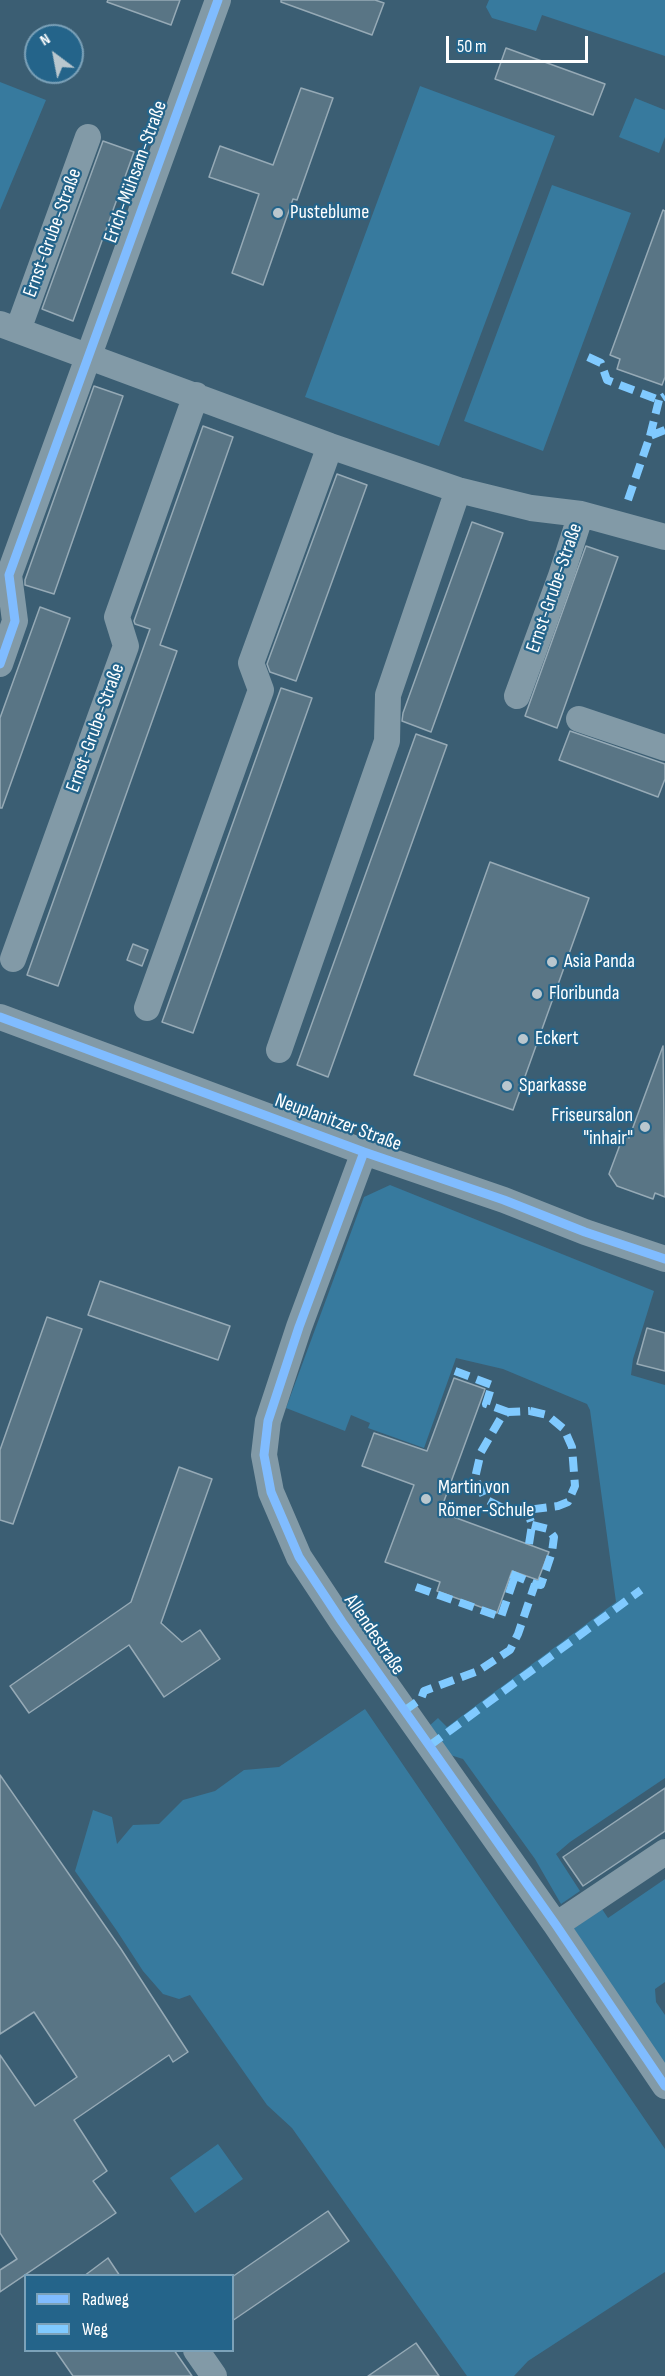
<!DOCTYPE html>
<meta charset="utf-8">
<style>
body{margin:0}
#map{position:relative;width:665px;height:2376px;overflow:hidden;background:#3b5e73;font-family:"Sofia Sans Condensed",sans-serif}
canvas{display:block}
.legend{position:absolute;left:24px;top:2274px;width:210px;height:78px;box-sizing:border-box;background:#24648a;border:2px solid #7ca2b9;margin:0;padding:8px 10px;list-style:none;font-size:18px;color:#fff}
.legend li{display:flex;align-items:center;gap:12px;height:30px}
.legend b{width:30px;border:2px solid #7ca2b9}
.north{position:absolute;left:24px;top:24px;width:60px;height:60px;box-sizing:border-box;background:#24648a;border:2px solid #7ca2b9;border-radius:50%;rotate:328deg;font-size:16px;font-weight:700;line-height:24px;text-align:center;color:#fff}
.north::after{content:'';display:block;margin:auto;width:21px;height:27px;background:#bac7ce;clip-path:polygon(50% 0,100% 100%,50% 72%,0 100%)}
.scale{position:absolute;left:446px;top:36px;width:142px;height:27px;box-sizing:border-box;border:3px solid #fff;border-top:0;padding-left:8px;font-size:18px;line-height:21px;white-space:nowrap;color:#fff;-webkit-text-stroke:4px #24648a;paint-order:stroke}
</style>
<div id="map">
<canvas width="665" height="2376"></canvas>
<ul class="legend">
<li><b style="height:8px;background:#80bcff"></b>Radweg</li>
<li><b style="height:8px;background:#80caff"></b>Weg</li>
</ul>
<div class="north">N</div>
<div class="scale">50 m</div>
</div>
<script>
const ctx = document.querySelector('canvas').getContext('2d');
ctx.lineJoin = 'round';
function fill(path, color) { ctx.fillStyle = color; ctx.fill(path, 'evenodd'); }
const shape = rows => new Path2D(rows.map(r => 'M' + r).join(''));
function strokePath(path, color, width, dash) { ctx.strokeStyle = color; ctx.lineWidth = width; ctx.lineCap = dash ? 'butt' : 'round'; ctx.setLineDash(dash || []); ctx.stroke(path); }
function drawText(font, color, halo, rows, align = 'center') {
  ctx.font = font + ' "Sofia Sans Condensed",sans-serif'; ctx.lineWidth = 4.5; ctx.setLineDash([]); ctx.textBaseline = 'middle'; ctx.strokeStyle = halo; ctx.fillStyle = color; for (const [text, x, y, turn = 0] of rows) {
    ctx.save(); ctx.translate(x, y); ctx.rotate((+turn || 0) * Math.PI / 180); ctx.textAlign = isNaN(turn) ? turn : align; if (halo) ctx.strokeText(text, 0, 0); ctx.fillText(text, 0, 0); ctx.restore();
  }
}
fill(shape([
 [489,0,665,0,665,56,542,15,536,31,492,18,486,7],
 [0,82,46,100,0,210],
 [420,86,555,136,439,446,305,397],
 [635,98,665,110,665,137,659,153,619,137],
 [552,185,631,213,543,451,464,421],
 [390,1185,654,1291,633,1359,631,1375,665,1385,665,1778,570,1842,556,1854,580,1891,561,1904,535,1859,463,1759,447,1754,428,1727,438,1718,447,1727,616,1602,590,1410,587,1404,503,1369,456,1358,424,1448,368,1428,370,1423,351,1415,345,1431,286,1408,364,1197],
 [365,1709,665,2149,665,2272,528,2361,514,2376,467,2376,292,2128,267,2105,190,1995,179,1999,163,1994,143,1971,117,1931,75,1871,93,1810,112,1817,117,1844,133,1825,159,1824,183,1800,215,1791,244,1770,279,1767],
 [665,1879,665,1982,655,1989,656,2002,665,2015,665,2063,660,2066,573,1929,602,1909,608,1918],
 [218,2144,243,2179,195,2213,170,2178]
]), '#377a9e');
const building = shape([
 [108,0,180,0,171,25,107,2,108,0],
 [281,0,375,0,384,3,372,35,281,2,281,0],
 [506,48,605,84,593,115,495,79,506,48],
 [301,88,333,98,297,200,293,199,263,285,232,273,259,194,209,177,220,146,273,165,301,88],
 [103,141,134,152,73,321,42,309,103,141],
 [663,210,665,211,665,377,662,385,617,369,620,359,610,355,663,210],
 [94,386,123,396,54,594,25,585,25,580,94,386],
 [203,426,233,437,160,645,177,651,58,986,27,975,150,629,135,624,134,621,203,426],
 [337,474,367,485,296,681,270,672,267,664,337,474],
 [472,522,503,533,431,732,402,721,403,713,472,522],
 [586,546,618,557,557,728,525,716,586,546],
 [40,607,70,618,2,808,0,808,0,718,40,607],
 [281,688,312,698,193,1033,162,1022,281,688],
 [570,731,665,764,665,779,658,797,559,760,570,731],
 [416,734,447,745,328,1077,297,1065,416,734],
 [490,862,589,898,513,1110,414,1075,490,862],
 [133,944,148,950,142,966,127,960,133,944],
 [663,1046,665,1197,655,1193,653,1199,617,1186,609,1174,624,1134,629,1138,663,1046],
 [100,1281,230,1326,218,1360,88,1315,100,1281],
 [47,1317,82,1329,13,1524,0,1520,0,1450,47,1317],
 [647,1328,665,1333,665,1371,637,1364,647,1328],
 [454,1378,485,1389,440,1512,549,1552,538,1580,512,1571,497,1613,437,1591,440,1582,385,1562,414,1485,362,1466,374,1433,427,1451,454,1378],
 [179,1467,212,1479,161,1623,182,1642,200,1630,220,1659,164,1697,129,1645,29,1713,10,1686,131,1602,179,1467],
 [0,1775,121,1949,188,2052,173,2062,169,2055,74,2120,107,2171,93,2181,116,2213,0,2292,0,2270,17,2259,0,2233,0,2055,35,2106,77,2077,34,2012,0,2034,0,1775],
 [665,1788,665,1831,583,1886,563,1857,665,1788],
 [328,2211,349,2241,232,2321,232,2277,328,2211],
 [108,2258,120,2276,84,2276,108,2258],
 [416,2343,439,2376,368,2376,416,2343],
 [55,2350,174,2350,192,2376,73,2376,55,2350]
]);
fill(building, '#597585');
strokePath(building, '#96aab6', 1.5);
strokePath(shape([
 [0,324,330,446,458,490,531,508,581,514,665,537],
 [18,330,88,137],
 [0,664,15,621,9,575,218,0],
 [517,696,561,576,581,514],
 [579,719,665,748],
 [13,959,126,646,117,617,196,395],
 [147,1008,261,690,251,663,330,446],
 [0,1017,364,1152,504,1200,585,1232,665,1259],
 [279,1050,387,741,388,695,458,490],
 [364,1152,299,1327,268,1421,264,1455,271,1492,299,1557,342,1622,556,1925,665,2086],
 [556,1925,665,1852],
 [196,2350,214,2376]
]), '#829aa7', 26);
strokePath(shape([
 [588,357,601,363,607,380,659,400,665,396],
 [650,436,659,400],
 [628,500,650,436,665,430],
 [455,1371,492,1385,486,1404,508,1412],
 [530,1411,547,1415,564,1429,572,1447,575,1486,568,1502,558,1506,511,1512,485,1499,475,1478,481,1452,502,1416,508,1412,530,1411],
 [532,1525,548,1529,554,1537,552,1552,541,1585,535,1584],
 [529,1544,532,1525,530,1519],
 [416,1587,501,1617,515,1576],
 [404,1711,421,1699,424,1691,478,1671,510,1650,518,1634,535,1584,511,1574],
 [429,1746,641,1590]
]), '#80caff', 8, [15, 8]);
strokePath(shape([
 [0,664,15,621,9,575,218,0],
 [0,1017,364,1152,504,1200,585,1232,665,1259],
 [364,1152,299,1327,268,1421,264,1455,271,1492,299,1557,342,1622,556,1925,665,2086]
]), '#80bcff', 9);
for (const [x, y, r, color] of [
 [278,213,6,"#bac7ce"],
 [552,962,6,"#bac7ce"],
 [537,994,6,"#bac7ce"],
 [523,1039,6,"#bac7ce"],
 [507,1086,6,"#bac7ce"],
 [645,1127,6,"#bac7ce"],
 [426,1499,6,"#bac7ce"]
]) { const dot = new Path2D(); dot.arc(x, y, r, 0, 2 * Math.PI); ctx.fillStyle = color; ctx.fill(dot); strokePath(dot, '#24648a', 2); }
drawText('20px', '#fff', '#24648a', [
 ["Erich-Mühsam-Straße",136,172,-70],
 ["Ernst-Grube-Straße",53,233,-70],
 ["Ernst-Grube-Straße",555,588,-71],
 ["Ernst-Grube-Straße",96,728,-70],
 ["Neuplanitzer Straße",338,1123,20],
 ["Allendestraße",374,1635,56]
]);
drawText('20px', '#fff', '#24648a', [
 ["Pusteblume",290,213],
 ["Asia Panda",564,962],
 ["Floribunda",549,994],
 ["Eckert",535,1039],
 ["Sparkasse",519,1086],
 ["Friseursalon",633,1116,"right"],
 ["\"inhair\"",633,1139,"right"],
 ["Martin von",438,1488],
 ["Römer-Schule",438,1511]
], 'left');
</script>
